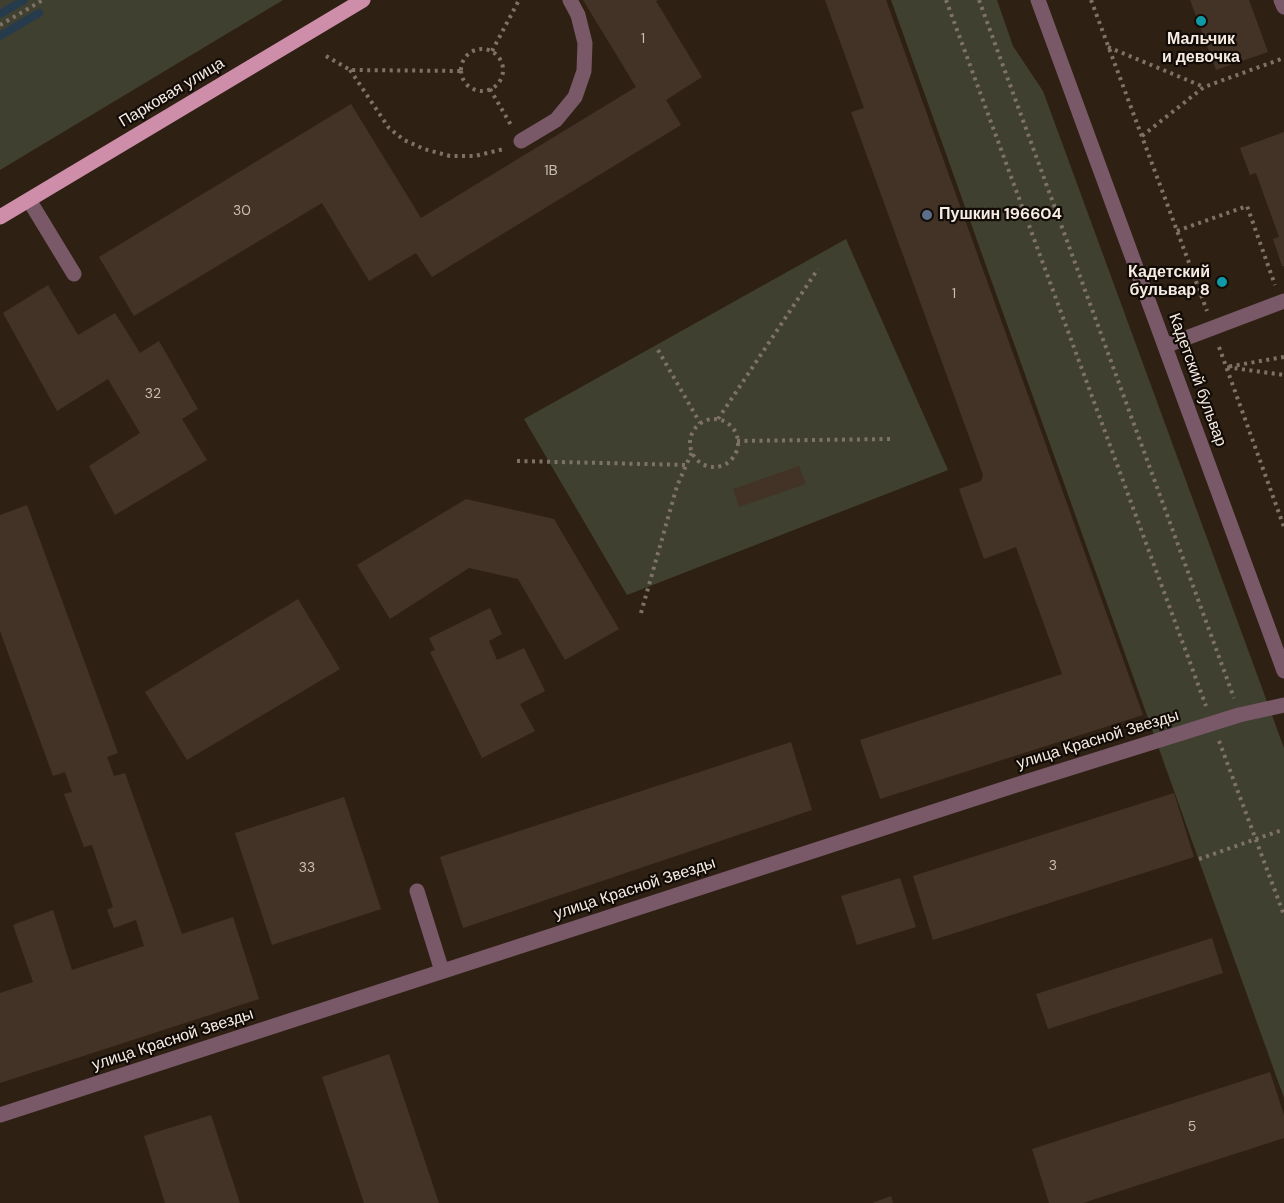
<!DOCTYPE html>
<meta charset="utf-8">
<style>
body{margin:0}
canvas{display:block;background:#2e2013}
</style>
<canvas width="1284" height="1203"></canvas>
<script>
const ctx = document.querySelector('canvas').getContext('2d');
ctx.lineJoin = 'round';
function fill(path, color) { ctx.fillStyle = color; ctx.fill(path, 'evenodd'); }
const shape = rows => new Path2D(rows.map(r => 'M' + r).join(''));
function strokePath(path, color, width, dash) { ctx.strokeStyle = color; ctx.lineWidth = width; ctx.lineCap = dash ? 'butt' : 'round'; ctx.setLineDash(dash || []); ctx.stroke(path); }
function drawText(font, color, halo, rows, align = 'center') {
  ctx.font = font + ' "DM Sans",sans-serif'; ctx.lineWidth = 4.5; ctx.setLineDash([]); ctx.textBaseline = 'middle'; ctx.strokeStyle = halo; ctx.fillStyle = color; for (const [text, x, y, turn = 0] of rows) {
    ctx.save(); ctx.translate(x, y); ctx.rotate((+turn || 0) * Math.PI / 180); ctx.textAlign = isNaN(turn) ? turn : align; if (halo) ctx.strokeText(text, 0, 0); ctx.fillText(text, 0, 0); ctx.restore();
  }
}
fill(shape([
 [0,0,283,0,0,170],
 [891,0,997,0,1013,46,1043,91,1284,748,1284,1098],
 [846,239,948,470,627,595,524,419]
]), '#3f402f');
strokePath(shape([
 [0,14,24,0],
 [0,36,39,13]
]), '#263c4d', 8);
fill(shape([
 [583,0,659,0,656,1,702,77,666,100,681,125,432,277,416,253,369,281,322,203,134,316,99,257,351,104,421,218,636,87],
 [825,0,886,0,1143,715,880,799,860,740,1062,674,1016,547,984,559,959,489,981,481,983,475,851,112,864,108],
 [1190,0,1249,0,1268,52,1216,70],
 [1284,132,1284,266,1282,266,1273,239,1279,237,1256,173,1250,175,1240,148],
 [48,285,78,335,115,313,140,353,159,341,198,409,182,419,207,460,115,515,89,466,140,433,108,379,57,411,3,313],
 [799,466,806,484,739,507,733,489],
 [466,499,554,519,619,629,565,660,518,579,469,568,390,619,357,565],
 [27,505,118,753,107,757,114,776,125,773,182,934,233,917,259,999,0,1083,0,993,33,982,13,925,53,910,72,970,144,946,136,920,114,928,107,910,113,907,92,845,84,847,64,794,72,792,65,772,53,776,0,631,0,515],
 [298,599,340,669,187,760,145,692],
 [490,608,502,634,489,641,497,660,524,648,545,691,520,704,535,731,482,758,430,652,435,650,429,638],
 [791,742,812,810,463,928,440,857],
 [1174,793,1194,857,933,940,913,876],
 [344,797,381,909,272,945,235,833],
 [900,878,916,927,857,945,841,896],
 [1212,938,1223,973,1048,1029,1036,994],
 [389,1054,439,1203,364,1203,322,1077],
 [1270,1072,1284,1115,1284,1138,1083,1203,1049,1203,1032,1149],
 [211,1115,240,1203,165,1203,144,1136],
 [891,1196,893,1203,872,1203]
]), '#433326');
strokePath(shape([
 [946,0,1206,706],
 [979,0,1234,698],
 [1091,0,1207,311],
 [0,25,43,0],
 [1108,47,1204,87],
 '461 70a21 21 0 1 1 42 0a21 21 0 1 1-42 0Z',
 [492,51,519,0],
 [326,56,350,70,460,71],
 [350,70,389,128,404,140,424,149,450,156,475,156,504,149],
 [490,89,511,125],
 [1142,136,1204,87,1284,58],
 [1177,231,1247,206,1275,285],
 [1219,347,1284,527],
 [658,350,700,423],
 [1284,357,1226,367,1284,375],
 [718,419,818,269],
 '690 443a24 24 0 1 1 48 0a24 24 0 1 1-48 0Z',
 [737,441,892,439],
 [517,461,687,465],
 [641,613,677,486,692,452],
 [1219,741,1284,915],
 [1199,859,1282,830]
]), '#7e7267', 4, [3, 4.5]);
strokePath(shape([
 [1038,0,1284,671],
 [1281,0,1284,7],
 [521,141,556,120,575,97,584,71,585,43,578,15,570,0],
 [29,200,74,274],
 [1165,346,1284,301],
 [417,891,442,971],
 [0,1115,1016,785,1239,715,1284,705]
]), '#795967', 15);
strokePath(shape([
 [0,217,363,0]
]), '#ce8eaa', 15);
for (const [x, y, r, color] of [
 [1201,21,6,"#0f9aa8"],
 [927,215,6,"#5c6f8a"],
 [1222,282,6,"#0f9aa8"]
]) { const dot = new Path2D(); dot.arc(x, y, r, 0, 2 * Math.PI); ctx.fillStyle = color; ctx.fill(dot); strokePath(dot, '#120b06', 2); }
drawText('14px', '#c9beb4', null, [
 ["1",643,39],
 ["1В",551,171],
 ["30",242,211],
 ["1",954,294],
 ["32",153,394],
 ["3",1053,866],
 ["33",307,868],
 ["5",1192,1127]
]);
drawText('bold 16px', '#f6ece4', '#120b06', [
 ["Мальчик",1201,40],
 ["и девочка",1201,58],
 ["Пушкин 196604",939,215,"left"],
 ["Кадетский",1210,273,"right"],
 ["бульвар 8",1210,291,"right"]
]);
drawText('16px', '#f6ece4', '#120b06', [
 ["Парковая улица",172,93,-31],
 ["Кадетский бульвар",1197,380,70],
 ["улица Красной Звезды",1098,740,-17],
 ["улица Красной Звезды",635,889,-18],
 ["улица Красной Звезды",173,1040,-18]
]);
</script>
